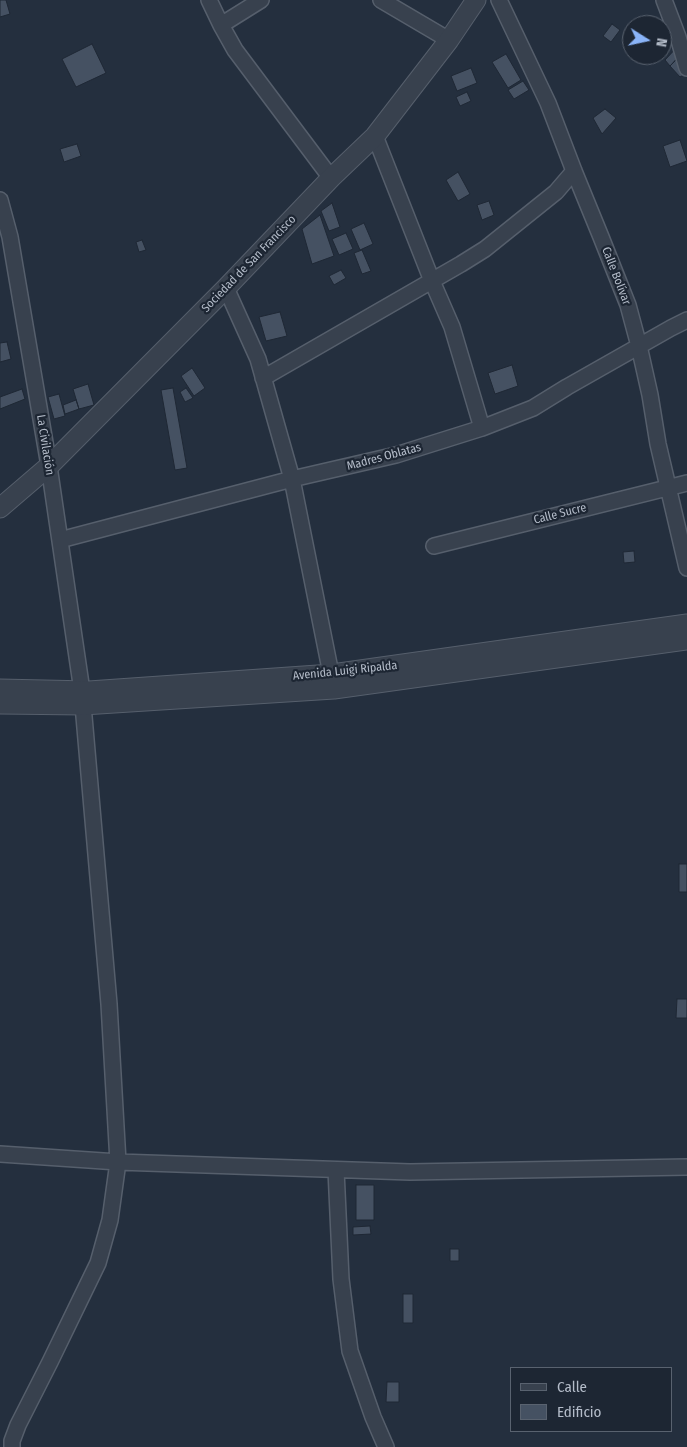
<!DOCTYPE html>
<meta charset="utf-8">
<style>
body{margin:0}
#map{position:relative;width:687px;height:1447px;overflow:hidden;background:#242f3e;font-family:"Fira Sans Condensed",sans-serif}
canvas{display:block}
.legend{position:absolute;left:510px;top:1367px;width:162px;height:65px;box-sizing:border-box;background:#1d2633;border:1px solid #59626f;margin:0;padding:6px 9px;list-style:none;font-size:15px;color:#b4bcc9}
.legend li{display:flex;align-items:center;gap:10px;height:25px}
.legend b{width:25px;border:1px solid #59626f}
.north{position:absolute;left:622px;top:15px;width:50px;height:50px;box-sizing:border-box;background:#1d2633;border:1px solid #59626f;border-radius:50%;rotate:100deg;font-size:14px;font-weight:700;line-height:20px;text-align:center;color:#b4bcc9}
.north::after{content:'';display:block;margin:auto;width:18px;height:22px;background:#8ab4f8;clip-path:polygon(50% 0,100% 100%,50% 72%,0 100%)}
</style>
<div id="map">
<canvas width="687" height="1447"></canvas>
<ul class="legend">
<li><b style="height:6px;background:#38414e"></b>Calle</li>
<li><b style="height:14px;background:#455162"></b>Edificio</li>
</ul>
<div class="north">N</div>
</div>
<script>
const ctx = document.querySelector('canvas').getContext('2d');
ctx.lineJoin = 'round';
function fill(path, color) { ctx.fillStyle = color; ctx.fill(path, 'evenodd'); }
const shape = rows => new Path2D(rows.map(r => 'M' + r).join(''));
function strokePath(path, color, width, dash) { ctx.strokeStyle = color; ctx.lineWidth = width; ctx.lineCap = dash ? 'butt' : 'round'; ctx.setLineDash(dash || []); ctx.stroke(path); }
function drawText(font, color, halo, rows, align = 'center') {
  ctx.font = font + ' "Fira Sans Condensed",sans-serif'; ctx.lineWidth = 4.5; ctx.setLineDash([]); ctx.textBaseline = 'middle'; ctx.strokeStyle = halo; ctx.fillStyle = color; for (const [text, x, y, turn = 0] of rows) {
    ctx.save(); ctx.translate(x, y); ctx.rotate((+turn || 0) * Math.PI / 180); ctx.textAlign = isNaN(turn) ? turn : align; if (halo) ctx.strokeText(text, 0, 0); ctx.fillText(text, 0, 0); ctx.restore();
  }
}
const building = shape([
 [0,0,6,0,10,14,0,17,0,0],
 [612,24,620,30,611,42,603,36,612,24],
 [92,44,106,73,76,87,62,59,92,44],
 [679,45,682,53,670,66,665,60,679,45],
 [506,54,521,80,508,88,492,62,506,54],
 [681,55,687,73,680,77,670,66,681,55],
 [471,68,477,83,457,91,451,76,471,68],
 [523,81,529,90,514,99,508,90,523,81],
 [467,92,471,101,460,106,456,97,467,92],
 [605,109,616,118,602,134,593,118,605,109],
 [680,140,687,161,670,167,663,146,680,140],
 [77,144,81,156,64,162,60,149,77,144],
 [458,172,470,194,458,201,446,180,458,172],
 [489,201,494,215,482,220,477,205,489,201],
 [332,203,340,227,329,231,321,211,332,203],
 [320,215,334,256,312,264,302,229,320,215],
 [364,223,373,244,360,250,351,229,364,223],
 [346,233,353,249,339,255,332,239,346,233],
 [142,240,146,250,139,252,136,242,142,240],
 [362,250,371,271,362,274,354,253,362,250],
 [341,270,346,278,334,285,329,276,341,270],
 [280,312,287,336,266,341,259,317,280,312],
 [7,342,11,359,0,362,0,343,7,342],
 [512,365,518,386,495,394,488,373,512,365],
 [192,368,205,388,194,396,181,376,192,368],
 [88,384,94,405,79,409,73,389,88,384],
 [173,388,187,468,175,470,161,390,173,388],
 [186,388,193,398,185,402,180,392,186,388],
 [22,389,25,399,0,409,0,397,22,389],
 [59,394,65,416,54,419,48,397,59,394],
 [76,400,79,409,65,414,63,405,76,400],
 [634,551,635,562,624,563,623,552,634,551],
 [679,864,687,864,687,892,679,892,679,864],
 [677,999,687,999,687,1018,676,1018,677,999],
 [356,1185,374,1185,374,1220,356,1220,356,1185],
 [370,1226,371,1234,353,1235,353,1227,370,1226],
 [450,1249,459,1249,459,1261,450,1261,450,1249],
 [403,1294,413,1294,413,1323,403,1323,403,1294],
 [387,1382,399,1382,399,1402,386,1402,387,1382]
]);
fill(building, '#455162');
strokePath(building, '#1f2835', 1);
const minor = shape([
 [209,0,221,25,235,50,331,178],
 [381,0,449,40],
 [499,0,548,103,574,171,601,237,628,305,639,346,650,395,658,444,687,568],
 [664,0,678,37,687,68],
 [221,25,261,0],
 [375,136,432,281,452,327,482,428],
 [0,200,10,237,49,466,82,691],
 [226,288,258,359,292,479,333,684],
 [263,378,461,264,485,249,556,192,574,171],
 [60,540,292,479,396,455,482,428,533,408,567,387,671,328,687,320],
 [434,546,687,483],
 [0,1154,118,1162,410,1172,687,1167],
 [336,1170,341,1279,350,1351,373,1417,386,1447],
 [12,1447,12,1441,18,1425,50,1362,98,1263,110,1220,118,1162,109,1004,83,705]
]);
const tertiary = shape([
 [0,508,49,466,226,288,331,178,375,136,449,40,476,0],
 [0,689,89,691,332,674,687,624],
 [0,704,83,705,334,689,687,640]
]);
strokePath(minor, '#565f6c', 18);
strokePath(tertiary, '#565f6c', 21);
strokePath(minor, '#38414e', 15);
strokePath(tertiary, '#38414e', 19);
drawText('12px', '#b4bcc9', '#1d2633', [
 ["Sociedad de San Francisco",249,264,-46],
 ["Calle Bolívar",616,276,69],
 ["La Civilación",45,445,81],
 ["Madres Oblatas",384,457,-15],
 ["Calle Sucre",560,514,-14],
 ["Avenida Luigi Ripalda",345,671,-6]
]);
</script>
